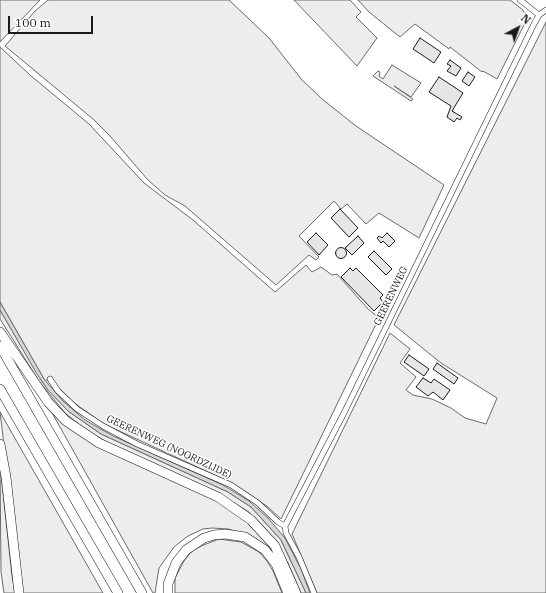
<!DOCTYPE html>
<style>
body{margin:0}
#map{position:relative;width:546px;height:593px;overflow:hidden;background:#fff;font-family:"IBM Plex Serif",serif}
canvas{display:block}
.north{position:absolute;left:498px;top:8px;width:40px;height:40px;-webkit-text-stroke:3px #fff;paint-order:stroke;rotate:41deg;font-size:11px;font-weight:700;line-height:16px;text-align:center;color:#1a1a1a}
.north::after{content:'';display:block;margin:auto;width:14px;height:18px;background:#1a1a1a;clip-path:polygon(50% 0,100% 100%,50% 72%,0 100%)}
.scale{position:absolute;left:8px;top:16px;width:85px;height:18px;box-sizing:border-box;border:2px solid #1a1a1a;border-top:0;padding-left:5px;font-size:12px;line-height:14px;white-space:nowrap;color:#1a1a1a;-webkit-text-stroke:3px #fff;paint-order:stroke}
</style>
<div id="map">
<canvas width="546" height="593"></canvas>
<div class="north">N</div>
<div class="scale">100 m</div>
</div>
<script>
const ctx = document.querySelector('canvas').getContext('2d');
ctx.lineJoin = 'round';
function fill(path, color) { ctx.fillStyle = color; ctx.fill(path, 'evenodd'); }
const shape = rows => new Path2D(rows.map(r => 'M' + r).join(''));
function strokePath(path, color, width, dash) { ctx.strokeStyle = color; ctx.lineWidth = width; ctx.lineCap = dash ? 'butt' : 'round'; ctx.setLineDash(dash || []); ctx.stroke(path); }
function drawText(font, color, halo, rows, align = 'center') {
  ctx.font = font + ' "IBM Plex Serif",serif'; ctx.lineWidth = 3; ctx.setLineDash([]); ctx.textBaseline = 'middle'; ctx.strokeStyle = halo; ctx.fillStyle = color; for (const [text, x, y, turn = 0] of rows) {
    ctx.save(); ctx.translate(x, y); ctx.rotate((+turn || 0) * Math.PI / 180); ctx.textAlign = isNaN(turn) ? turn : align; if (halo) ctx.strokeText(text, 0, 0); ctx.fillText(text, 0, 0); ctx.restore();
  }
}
const green = shape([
 [0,0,40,0,0,42,0,0],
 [48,0,229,0,269,38,302,80,322,99,356,126,444,185,419,238,379,213,366,224,347,204,341,209,334,201,299,236,319,257,316,260,309,255,276,285,185,206,165,195,148,180,110,136,93,119,5,46,35,11,48,0],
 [294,0,350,0,361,12,356,17,377,38,357,66,294,0],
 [358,0,510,0,523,10,527,19,497,79,483,71,482,72,450,47,449,49,415,24,400,37,369,12,358,0],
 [546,22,546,593,317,593,292,534,390,333,410,349,400,363,416,377,406,390,413,395,432,399,451,408,465,418,486,424,497,398,441,363,394,325,546,22],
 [0,47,30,75,89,124,144,183,193,220,275,292,306,265,312,272,321,267,332,275,337,274,368,309,379,318,281,519,268,507,232,483,104,424,67,398,50,378,45,381,44,379,0,302,0,47],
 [392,65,421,83,411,97,394,86,413,99,411,101,373,76,378,71,380,72,379,76,383,79,392,65],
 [0,310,43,383,68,411,101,434,228,492,251,507,281,540,306,593,301,593,288,563,276,543,249,512,215,491,110,444,85,429,65,413,39,381,0,319,0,310],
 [51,411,65,424,223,503,246,518,273,551,284,578,245,534,228,529,212,528,203,529,188,536,174,547,159,568,155,593,153,593,51,411],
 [0,412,103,593,22,593,0,412],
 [0,466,12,576,15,593,4,593,1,572,0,466],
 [219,539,241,542,259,552,267,561,273,571,282,593,175,593,175,578,184,561,192,551,201,546,219,539]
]);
fill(green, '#ededed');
strokePath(green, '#6a6a6a', 1);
const water = shape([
 [0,302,44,379,63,401,85,420,113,436,223,485,249,501,268,518,285,538,301,569,310,593,306,593,281,540,251,507,228,492,101,434,68,411,48,390,37,374,0,310,0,302]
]);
fill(water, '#d7d7d7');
strokePath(water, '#6a6a6a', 1);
const building = shape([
 [420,38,441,52,434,63,413,49,420,38],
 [450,60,461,68,456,76,447,71,451,66,447,64,450,60],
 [468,72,475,77,469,86,462,81,468,72],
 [439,77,463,93,452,111,462,117,460,120,457,118,454,122,447,117,451,106,429,92,439,77],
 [340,209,358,228,349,237,331,218,340,209],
 [316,233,328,245,319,255,307,242,316,233],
 [387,233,395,241,389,247,383,241,381,243,377,238,379,236,382,238,387,233],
 [358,236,364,243,352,255,345,248,358,236],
 '335.5 253a5.5 5.5 0 1 1 11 0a5.5 5.5 0 1 1-11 0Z',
 [374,251,392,269,386,275,368,257,374,251],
 [350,268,353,271,356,268,383,295,380,298,383,302,374,311,341,277,350,268],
 [409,355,429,369,424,376,404,362,409,355],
 [437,363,458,378,454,384,433,369,437,363],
 [423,378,431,383,434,379,450,390,443,400,433,392,428,396,416,387,423,378]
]);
fill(building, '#e6e6e6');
strokePath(building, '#1a1a1a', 1);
const street = shape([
 [520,0,539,15],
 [50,379,58,391,77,409,103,426,137,444,231,485,258,503,278,522,285,526],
 [314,593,299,557,286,533,285,526,344,413,533,26,539,15,546,10]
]);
const highway = shape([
 [0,332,48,402,66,421,99,443,218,497,251,520,275,546,296,593],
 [0,346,142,593],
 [0,389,118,593],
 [0,444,6,477,19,593],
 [168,593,168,584,176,563,186,550,204,538,214,535,225,534,245,537,265,550,276,564,288,593]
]);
strokePath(street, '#1a1a1a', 6);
strokePath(highway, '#1a1a1a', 10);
strokePath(street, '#fff', 5);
strokePath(highway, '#fff', 9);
drawText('10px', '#1a1a1a', '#fff', [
 ["GEERENWEG",391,296,-64],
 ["GEERENWEG (NOORDZIJDE)",169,447,25]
]);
</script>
